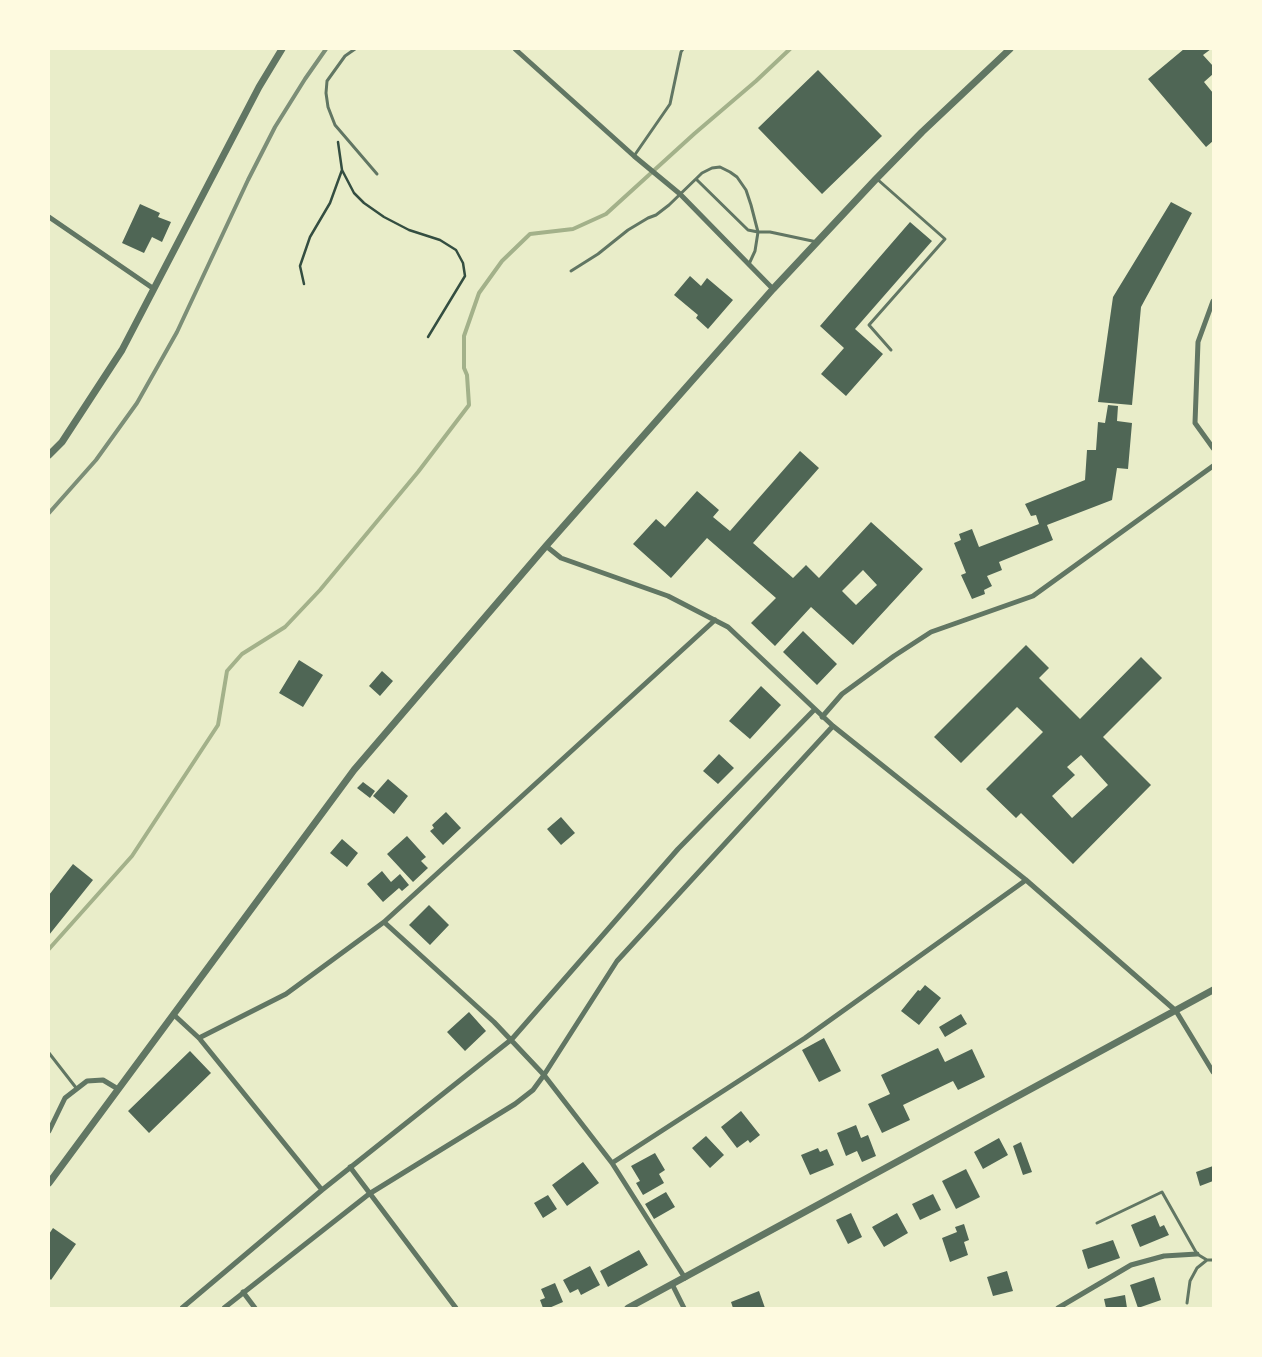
<!DOCTYPE html>
<style>
body{margin:0}
#map{position:relative;width:1262px;height:1357px;overflow:hidden;background:#e9edc9;font-family:"IBM Plex Serif",serif}
canvas{display:block}
.frame{position:absolute;inset:0;border:50px solid #fefae0;pointer-events:none}
</style>
<div id="map">
<canvas width="1262" height="1357"></canvas>
<div class="frame"></div>
</div>
<script>
const ctx = document.querySelector('canvas').getContext('2d');
ctx.lineJoin = 'round';
const shape = rows => new Path2D(rows.map(r => 'M' + r).join(''));
function strokePath(path, color, width, dash) { ctx.strokeStyle = color; ctx.lineWidth = width; ctx.lineCap = dash ? 'butt' : 'round'; ctx.setLineDash(dash || []); ctx.stroke(path); }
function fill(path, color) { ctx.fillStyle = color; ctx.fill(path, 'evenodd'); }
strokePath(shape([
 [49,949,132,856,218,725,227,671,242,654,285,627,320,590,418,472,469,405,467,375,464,368,464,336,479,293,502,261,530,234,573,229,606,214,694,134,756,81,790,49]
]), '#a3b18a', 4);
fill(shape([
 [1184,49,1211,49,1203,55,1213,66,1213,74,1204,82,1213,93,1213,141,1206,147,1148,79],
 [818,70,882,136,822,194,758,128],
 [1171,202,1192,213,1141,307,1132,405,1098,402,1113,297],
 [140,204,160,213,158,217,171,222,162,242,152,237,144,253,122,243],
 [910,222,932,241,855,329,883,354,846,396,821,374,844,348,820,326],
 [690,276,701,286,707,278,733,300,708,329,696,318,698,315,674,295],
 [1108,405,1118,406,1117,421,1132,423,1128,469,1117,468,1112,500,1047,525,1053,540,999,562,1002,570,987,576,992,586,984,590,985,594,972,599,961,575,966,573,954,543,961,540,959,534,972,529,979,547,1039,524,1036,515,1031,516,1025,504,1085,480,1087,450,1096,450,1098,422,1105,423],
 [800,451,819,468,753,543,793,578,806,565,819,578,871,522,923,569,853,645,811,607,775,646,751,623,776,598,707,538,671,578,633,544,656,519,665,527,697,491,719,510,713,517,730,531],
 [863,570,877,585,856,605,842,591],
 [803,631,837,664,817,685,783,652],
 [1026,645,1049,668,1039,678,1080,719,1141,657,1162,678,1103,737,1151,785,1073,864,1021,813,1016,818,986,789,1043,732,1017,707,961,763,934,737],
 [1081,755,1108,785,1072,818,1052,796,1075,775,1067,767],
 [299,660,323,675,303,707,279,693],
 [382,671,393,681,380,696,369,686],
 [761,686,781,705,750,739,729,721],
 [719,754,734,768,718,784,703,771],
 [388,779,408,796,394,814,373,796],
 [363,782,375,791,370,798,357,788],
 [446,812,461,828,443,845,430,831,434,828,432,825],
 [561,817,575,833,561,845,547,829],
 [407,836,426,857,421,861,428,868,413,882,387,854],
 [342,839,358,853,347,867,330,853],
 [73,864,93,880,49,935,49,895],
 [382,871,391,882,400,874,409,885,402,891,399,888,383,902,367,884],
 [429,905,449,925,430,945,409,925],
 [925,985,941,998,919,1025,901,1011,918,990,920,991],
 [469,1012,486,1031,465,1051,447,1032],
 [961,1014,967,1024,945,1037,939,1027],
 [824,1038,841,1071,819,1082,802,1050],
 [938,1048,945,1062,972,1049,985,1077,958,1090,953,1081,903,1105,910,1120,882,1133,868,1104,890,1094,881,1075],
 [190,1051,211,1073,149,1133,128,1111],
 [741,1111,760,1135,750,1143,748,1140,737,1148,721,1127],
 [856,1125,861,1138,868,1135,876,1156,862,1162,857,1151,846,1156,837,1133],
 [706,1136,724,1155,710,1168,692,1148],
 [999,1138,1008,1155,983,1169,974,1152],
 [1021,1142,1032,1172,1023,1175,1013,1146],
 [818,1148,820,1152,827,1149,834,1165,810,1175,801,1155],
 [655,1153,665,1170,659,1174,664,1183,643,1195,636,1183,640,1181,631,1166],
 [583,1162,599,1183,567,1206,552,1185],
 [1213,1166,1213,1181,1200,1186,1196,1172],
 [966,1169,980,1197,956,1209,942,1181],
 [666,1192,675,1207,654,1219,645,1204],
 [933,1194,941,1210,920,1220,912,1204],
 [548,1195,557,1209,543,1218,534,1203],
 [851,1213,862,1237,848,1244,836,1220],
 [897,1213,908,1233,884,1247,872,1227],
 [1155,1215,1160,1227,1164,1225,1169,1235,1140,1247,1131,1225],
 [964,1224,969,1240,964,1242,968,1255,950,1262,942,1238,957,1232,955,1227],
 [53,1228,76,1244,51,1280,49,1278,49,1234],
 [1113,1240,1120,1258,1088,1269,1082,1250],
 [639,1250,648,1265,608,1287,600,1271],
 [590,1266,600,1285,581,1295,578,1289,570,1293,563,1280],
 [1007,1271,1013,1291,993,1296,987,1277],
 [1154,1277,1161,1300,1138,1308,1130,1285],
 [555,1283,563,1302,549,1308,543,1308,540,1300,545,1298,541,1289],
 [759,1291,765,1308,733,1308,731,1302],
 [1125,1295,1127,1308,1106,1308,1104,1299]
]), '#4f6655');
strokePath(shape([
 [338,142,342,170,354,193,364,203,384,217,409,230,440,240,456,250,463,263,465,276,428,337],
 [304,284,300,266,310,237,330,203,342,170]
]), '#344e41', 2.5);
strokePath(shape([
 [355,49,345,56,327,81,326,93,328,107,335,125,377,174],
 [634,156,670,104,681,52,683,49],
 [696,179,748,230,758,232,770,232,817,242],
 [877,179,945,239,869,325,891,350],
 [571,271,598,254,628,230,648,218,656,215,669,205,702,173,712,168,720,167,730,172,737,177,746,190,751,205,758,232,755,251,749,264],
 [49,1053,77,1089],
 [1097,1223,1162,1192,1197,1254,1207,1260,1213,1260],
 [1187,1303,1190,1281,1197,1268,1207,1260]
]), '#617663', 3);
strokePath(shape([
 [515,49,634,156,680,194,773,289],
 [49,217,154,289],
 [1213,301,1198,342,1195,423,1213,448],
 [546,546,561,558,668,596,728,627,833,726,1026,880,1176,1011,1213,1072],
 [822,717,842,694,894,656,931,632,1033,596,1213,466],
 [384,922,494,1022,544,1075,612,1163,685,1278],
 [173,1014,199,1038,322,1190],
 [199,1038,286,994,384,922,715,620],
 [49,1131,65,1098,87,1081,103,1080,118,1089],
 [612,1163,805,1038,1026,880],
 [350,1167,456,1308],
 [672,1284,684,1308],
 [243,1292,255,1308],
 [182,1308,322,1190,512,1039,678,849,815,709],
 [224,1308,369,1194,515,1104,533,1090,544,1075,617,961,833,726],
 [1058,1308,1131,1265,1164,1256,1197,1254]
]), '#617663', 5);
strokePath(shape([
 [49,455,62,442,122,350,259,87,282,49],
 [49,1183,354,770,546,546,773,289,876,179,922,132,1010,49],
 [628,1308,1213,990]
]), '#617663', 7);
strokePath(shape([
 [49,513,96,460,137,403,177,332,248,180,275,127,305,79,326,49]
]), '#7c8e77', 4);
</script>
